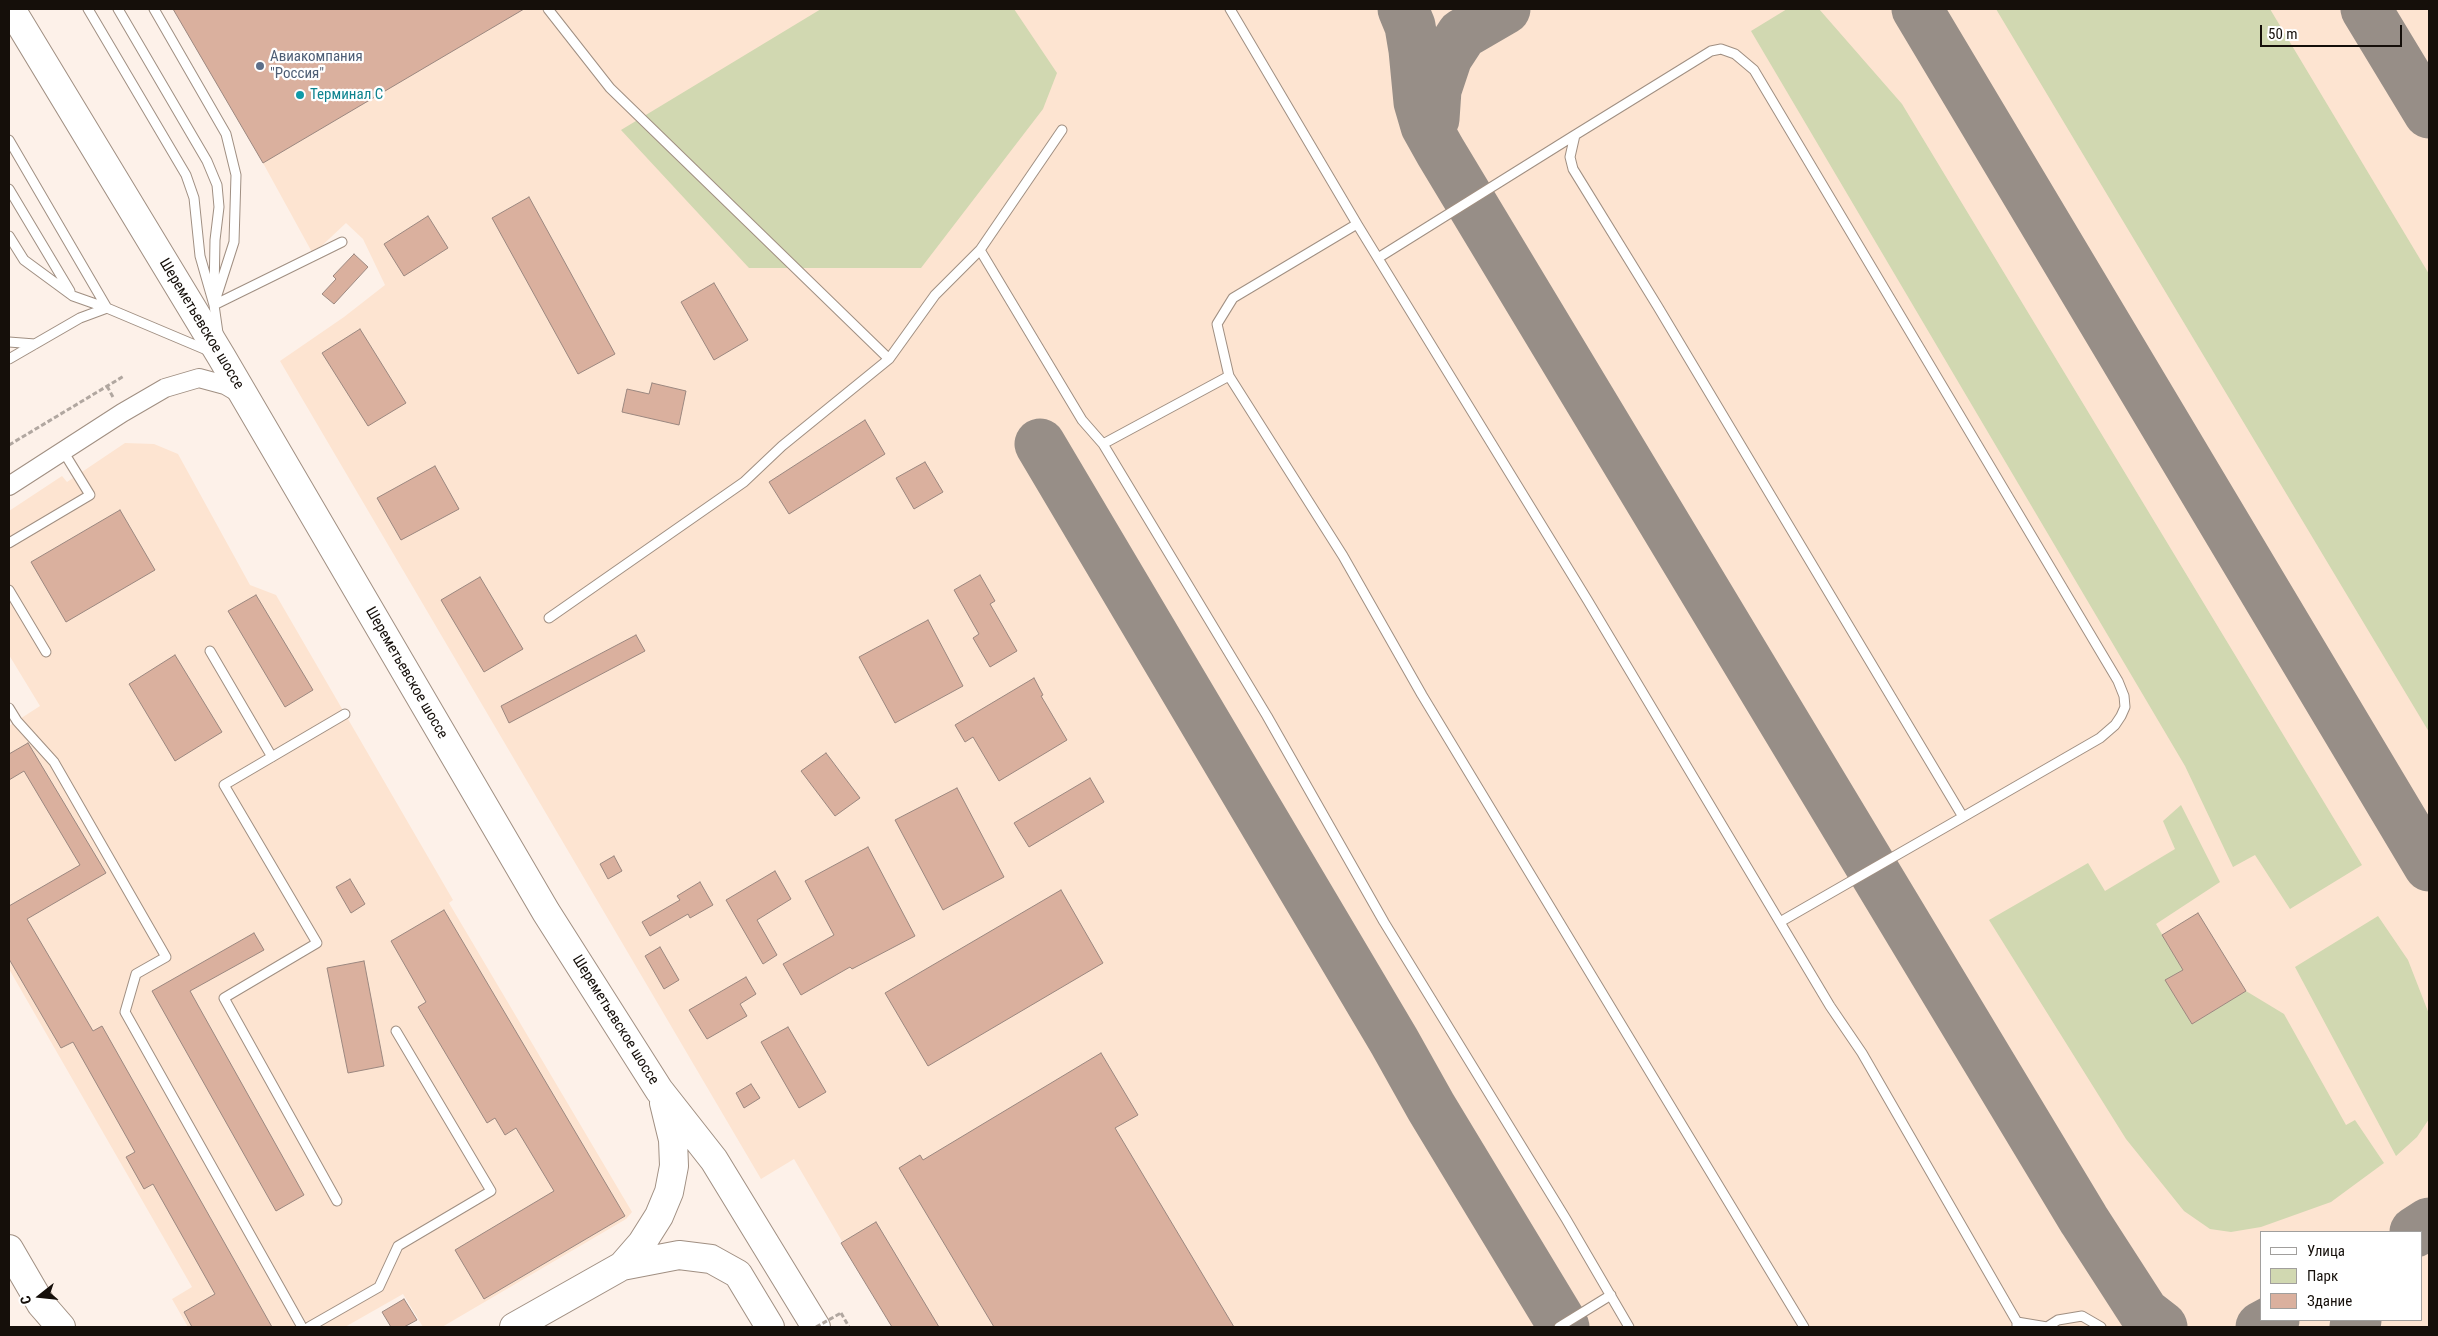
<!DOCTYPE html>
<meta charset="utf-8">
<style>
body{margin:0}
#map{position:relative;width:2438px;height:1336px;overflow:hidden;background:#fdf1e9;font-family:"Roboto Condensed",sans-serif}
canvas{display:block}
.frame{position:absolute;inset:0;border:10px solid #150f0a;pointer-events:none}
.legend{position:absolute;left:2260px;top:1231px;width:162px;height:90px;box-sizing:border-box;background:#fff;border:1px solid #a19f9d;margin:0;padding:6px 9px;list-style:none;font-size:15px;color:#150f0a}
.legend li{display:flex;align-items:center;gap:10px;height:25px}
.legend b{width:25px;border:1px solid #a19f9d}
.north{position:absolute;left:15px;top:1271px;width:50px;height:50px;-webkit-text-stroke:4px #fff;paint-order:stroke;rotate:254deg;font-size:14px;font-weight:700;line-height:20px;text-align:center;color:#150f0a}
.north::after{content:'';display:block;margin:auto;width:18px;height:22px;background:#150f0a;clip-path:polygon(50% 0,100% 100%,50% 72%,0 100%)}
.scale{position:absolute;left:2260px;top:25px;width:142px;height:22px;box-sizing:border-box;border:2px solid #150f0a;border-top:0;padding-left:6px;font-size:15px;line-height:18px;white-space:nowrap;color:#150f0a;-webkit-text-stroke:4px #fff;paint-order:stroke}
</style>
<div id="map">
<canvas width="2438" height="1336"></canvas>
<div class="frame"></div>
<ul class="legend">
<li><b style="height:6px;background:#fff"></b>Улица</li>
<li><b style="height:14px;background:#d1d8b1"></b>Парк</li>
<li><b style="height:14px;background:#dab09e"></b>Здание</li>
</ul>
<div class="north">С</div>
<div class="scale">50 m</div>
</div>
<script>
const ctx = document.querySelector('canvas').getContext('2d');
ctx.lineJoin = 'round';
function fill(path, color) { ctx.fillStyle = color; ctx.fill(path, 'evenodd'); }
const shape = rows => new Path2D(rows.map(r => 'M' + r).join(''));
function strokePath(path, color, width, dash) { ctx.strokeStyle = color; ctx.lineWidth = width; ctx.lineCap = dash ? 'butt' : 'round'; ctx.setLineDash(dash || []); ctx.stroke(path); }
function drawText(font, color, halo, rows, align = 'center') {
  ctx.font = font + ' "Roboto Condensed",sans-serif'; ctx.lineWidth = 4.5; ctx.setLineDash([]); ctx.textBaseline = 'middle'; ctx.strokeStyle = halo; ctx.fillStyle = color; for (const [text, x, y, turn = 0] of rows) {
    ctx.save(); ctx.translate(x, y); ctx.rotate((+turn || 0) * Math.PI / 180); ctx.textAlign = isNaN(turn) ? turn : align; if (halo) ctx.strokeText(text, 0, 0); ctx.fillText(text, 0, 0); ctx.restore();
  }
}
fill(shape([
 [173,9,2429,9,2429,1327,892,1327,794,1159,761,1179,280,361,344,317,385,285,363,239,346,223,313,254,263,163],
 [2262,1232,2422,1232,2422,1320,2262,1320],
 [125,443,154,444,178,454,250,585,276,595,453,900,449,903,632,1212,626,1219,442,1327,423,1327,403,1294,345,1327,188,1327,172,1299,192,1287,9,969,9,726,40,706,9,655,9,511,62,476,67,482]
]), '#fde4d1');
fill(shape([
 [821,9,1014,9,1057,73,1043,109,921,268,749,268,621,130],
 [1787,9,1819,9,1902,104,2362,865,2290,909,2255,855,2233,867,2185,766,1751,31],
 [1996,9,2270,9,2429,274,2429,732],
 [2181,805,2220,882,2156,924,2183,970,2166,980,2192,1024,2246,991,2284,1014,2346,1125,2355,1120,2384,1163,2331,1202,2261,1227,2231,1232,2210,1229,2184,1211,2126,1139,1989,920,2088,863,2105,891,2175,849,2163,821],
 [2378,916,2408,960,2429,1014,2429,1119,2417,1137,2396,1156,2295,967]
]), '#d1d8b1');
strokePath(shape([
 [1403,9,1410,26,1414,50,1419,102,1426,126,1440,151,2084,1220,2144,1313,2162,1327],
 [1917,9,2429,866],
 [2366,9,2429,113],
 [1434,119,1436,90,1447,57,1462,34,1505,9],
 [1040,444,1394,1041,1431,1107,1564,1327],
 [2415,1232,2429,1223],
 [2261,1327,2274,1320],
 [2355,1327,2356,1320]
]), '#978e87', 51);
const building = shape([
 [173,9,524,9,263,163,173,9],
 [529,197,615,354,578,374,492,218,529,197],
 [428,216,448,248,404,276,384,244,428,216],
 [354,254,368,267,334,304,322,294,336,279,333,276,354,254],
 [714,283,748,340,714,360,681,302,714,283],
 [360,329,406,403,368,426,322,353,360,329],
 [652,383,686,391,679,425,622,412,627,389,649,394,652,383],
 [865,420,885,454,789,514,769,482,865,420],
 [925,462,943,492,914,509,896,478,925,462],
 [435,466,459,509,401,540,377,498,435,466],
 [120,510,155,570,66,622,31,562,120,510],
 [980,575,995,601,990,604,1017,651,990,667,973,638,979,634,954,590,980,575],
 [480,577,523,649,484,672,441,600,480,577],
 [256,595,313,690,285,707,228,611,256,595],
 [928,620,963,686,895,723,859,657,928,620],
 [636,635,645,651,509,723,501,706,636,635],
 [175,655,222,732,175,761,129,684,175,655],
 [1034,678,1043,695,1041,696,1067,740,999,781,973,737,965,742,955,725,1034,678],
 [28,743,106,873,27,919,93,1031,102,1026,272,1327,192,1327,184,1312,215,1294,153,1184,144,1189,126,1157,135,1152,73,1042,61,1048,9,959,9,906,80,865,24,771,9,780,9,754,28,743],
 [826,753,860,798,835,816,801,771,826,753],
 [1090,778,1104,802,1029,847,1014,823,1090,778],
 [957,788,1004,877,943,910,895,820,957,788],
 [868,847,915,936,852,969,850,967,801,995,783,964,834,935,805,881,868,847],
 [614,856,622,871,608,879,600,864,614,856],
 [775,871,791,899,757,920,777,955,763,964,726,900,775,871],
 [350,879,365,904,351,913,336,887,350,879],
 [700,882,713,905,690,918,688,914,650,936,642,922,680,900,677,896,700,882],
 [1061,890,1103,963,928,1066,885,993,1061,890],
 [444,910,625,1216,484,1299,455,1250,554,1191,516,1128,505,1135,495,1118,487,1123,418,1007,426,1002,391,941,444,910],
 [2198,913,2246,991,2192,1024,2165,980,2183,970,2162,935,2198,913],
 [254,933,264,950,190,991,304,1195,276,1211,152,991,254,933],
 [660,947,679,980,664,989,645,956,660,947],
 [364,961,384,1066,348,1073,327,968,364,961],
 [746,977,756,994,740,1004,747,1016,707,1039,689,1010,746,977],
 [788,1027,826,1092,799,1108,761,1042,788,1027],
 [1101,1053,1138,1115,1115,1128,1234,1327,994,1327,899,1168,920,1155,923,1160,1101,1053],
 [751,1084,760,1098,744,1108,736,1093,751,1084],
 [876,1222,939,1327,892,1327,841,1243,876,1222],
 [404,1299,417,1320,404,1327,391,1327,382,1312,404,1299]
]);
fill(building, '#dab09e');
strokePath(building, '#9c8880', 1);
const service = shape([
 [88,9,186,175,194,198,200,256,214,305,218,333],
 [118,9,207,161,217,185,219,207,215,240,214,294],
 [154,9,226,134,236,175,234,242,217,295],
 [548,9,610,88,889,359],
 [1062,130,980,250,1082,420,1103,444,1229,376,1217,324,1233,298,1357,224,1230,9],
 [9,140,107,308,80,318,9,359],
 [9,189,70,291],
 [1357,224,1588,601,1830,1006,1862,1053,2017,1322,2017,1327],
 [9,236,24,260,73,296,107,308,209,351],
 [1378,258,1575,135],
 [214,305,342,242],
 [9,342,35,344],
 [1229,376,1343,556,1422,695,1804,1327],
 [1103,444,1267,716,1384,922,1566,1219,1629,1327],
 [9,543,90,495,63,451],
 [9,590,46,652],
 [549,618,744,482,782,446,889,359,935,295,980,250],
 [210,651,272,757],
 [9,708,17,721,54,762,166,957,136,974,125,1012,302,1327],
 [1780,922,1963,817,1658,307,1573,169,1570,157,1575,135,1711,51,1721,49,1735,54,1754,70,2118,681,2124,696,2125,707,2121,716,2115,725,2100,738,1963,817],
 [337,1201,224,998,317,943,224,785,345,714],
 [2017,1322,2047,1327,2058,1320,2082,1316,2101,1327],
 [309,1327,379,1287,398,1246,491,1191,396,1031],
 [1559,1327,1611,1295]
]);
const minor = shape([
 [9,486,122,413,165,388,199,378,225,385,242,395]
]);
const primary = shape([
 [11,9,221,356,546,912,659,1090,714,1160,816,1327],
 [9,1249,41,1304,61,1327],
 [622,1266,642,1243,659,1216,669,1192,674,1166,673,1140,664,1103],
 [514,1327,622,1266,679,1255,711,1259,738,1274,770,1327]
]);
strokePath(service, '#a08f82', 11);
strokePath(minor, '#a08f82', 20);
strokePath(primary, '#a08f82', 30);
strokePath(shape([
 [107,386,114,399],
 [9,445,124,376],
 [841,1313,849,1327]
]), '#b1a7a0', 3, [5, 2.5]);
strokePath(service, '#fff', 9);
strokePath(minor, '#fff', 18);
strokePath(primary, '#fff', 28);
strokePath(shape([
 [816,1327,841,1313]
]), '#b1a7a0', 3, [5, 2.5]);
for (const [x, y, r, color] of [
 [260,66,5,"#5c6f8a"],
 [300,95,5,"#0f9aa8"]
]) { const dot = new Path2D(); dot.arc(x, y, r, 0, 2 * Math.PI); ctx.fillStyle = color; ctx.fill(dot); strokePath(dot, '#fff', 2); }
drawText('15px', '#4e5e75', '#fff', [
 ["Авиакомпания",270,57],
 ["\"Россия\"",270,74]
], 'left');
drawText('15px', '#0d838f', '#fff', [
 ["Терминал C",310,95]
], 'left');
drawText('15px', '#150f0a', '#fff', [
 ["Шереметьевское шоссе",201,324,59],
 ["Шереметьевское шоссе",406,673,60],
 ["Шереметьевское шоссе",615,1020,58]
]);
</script>
